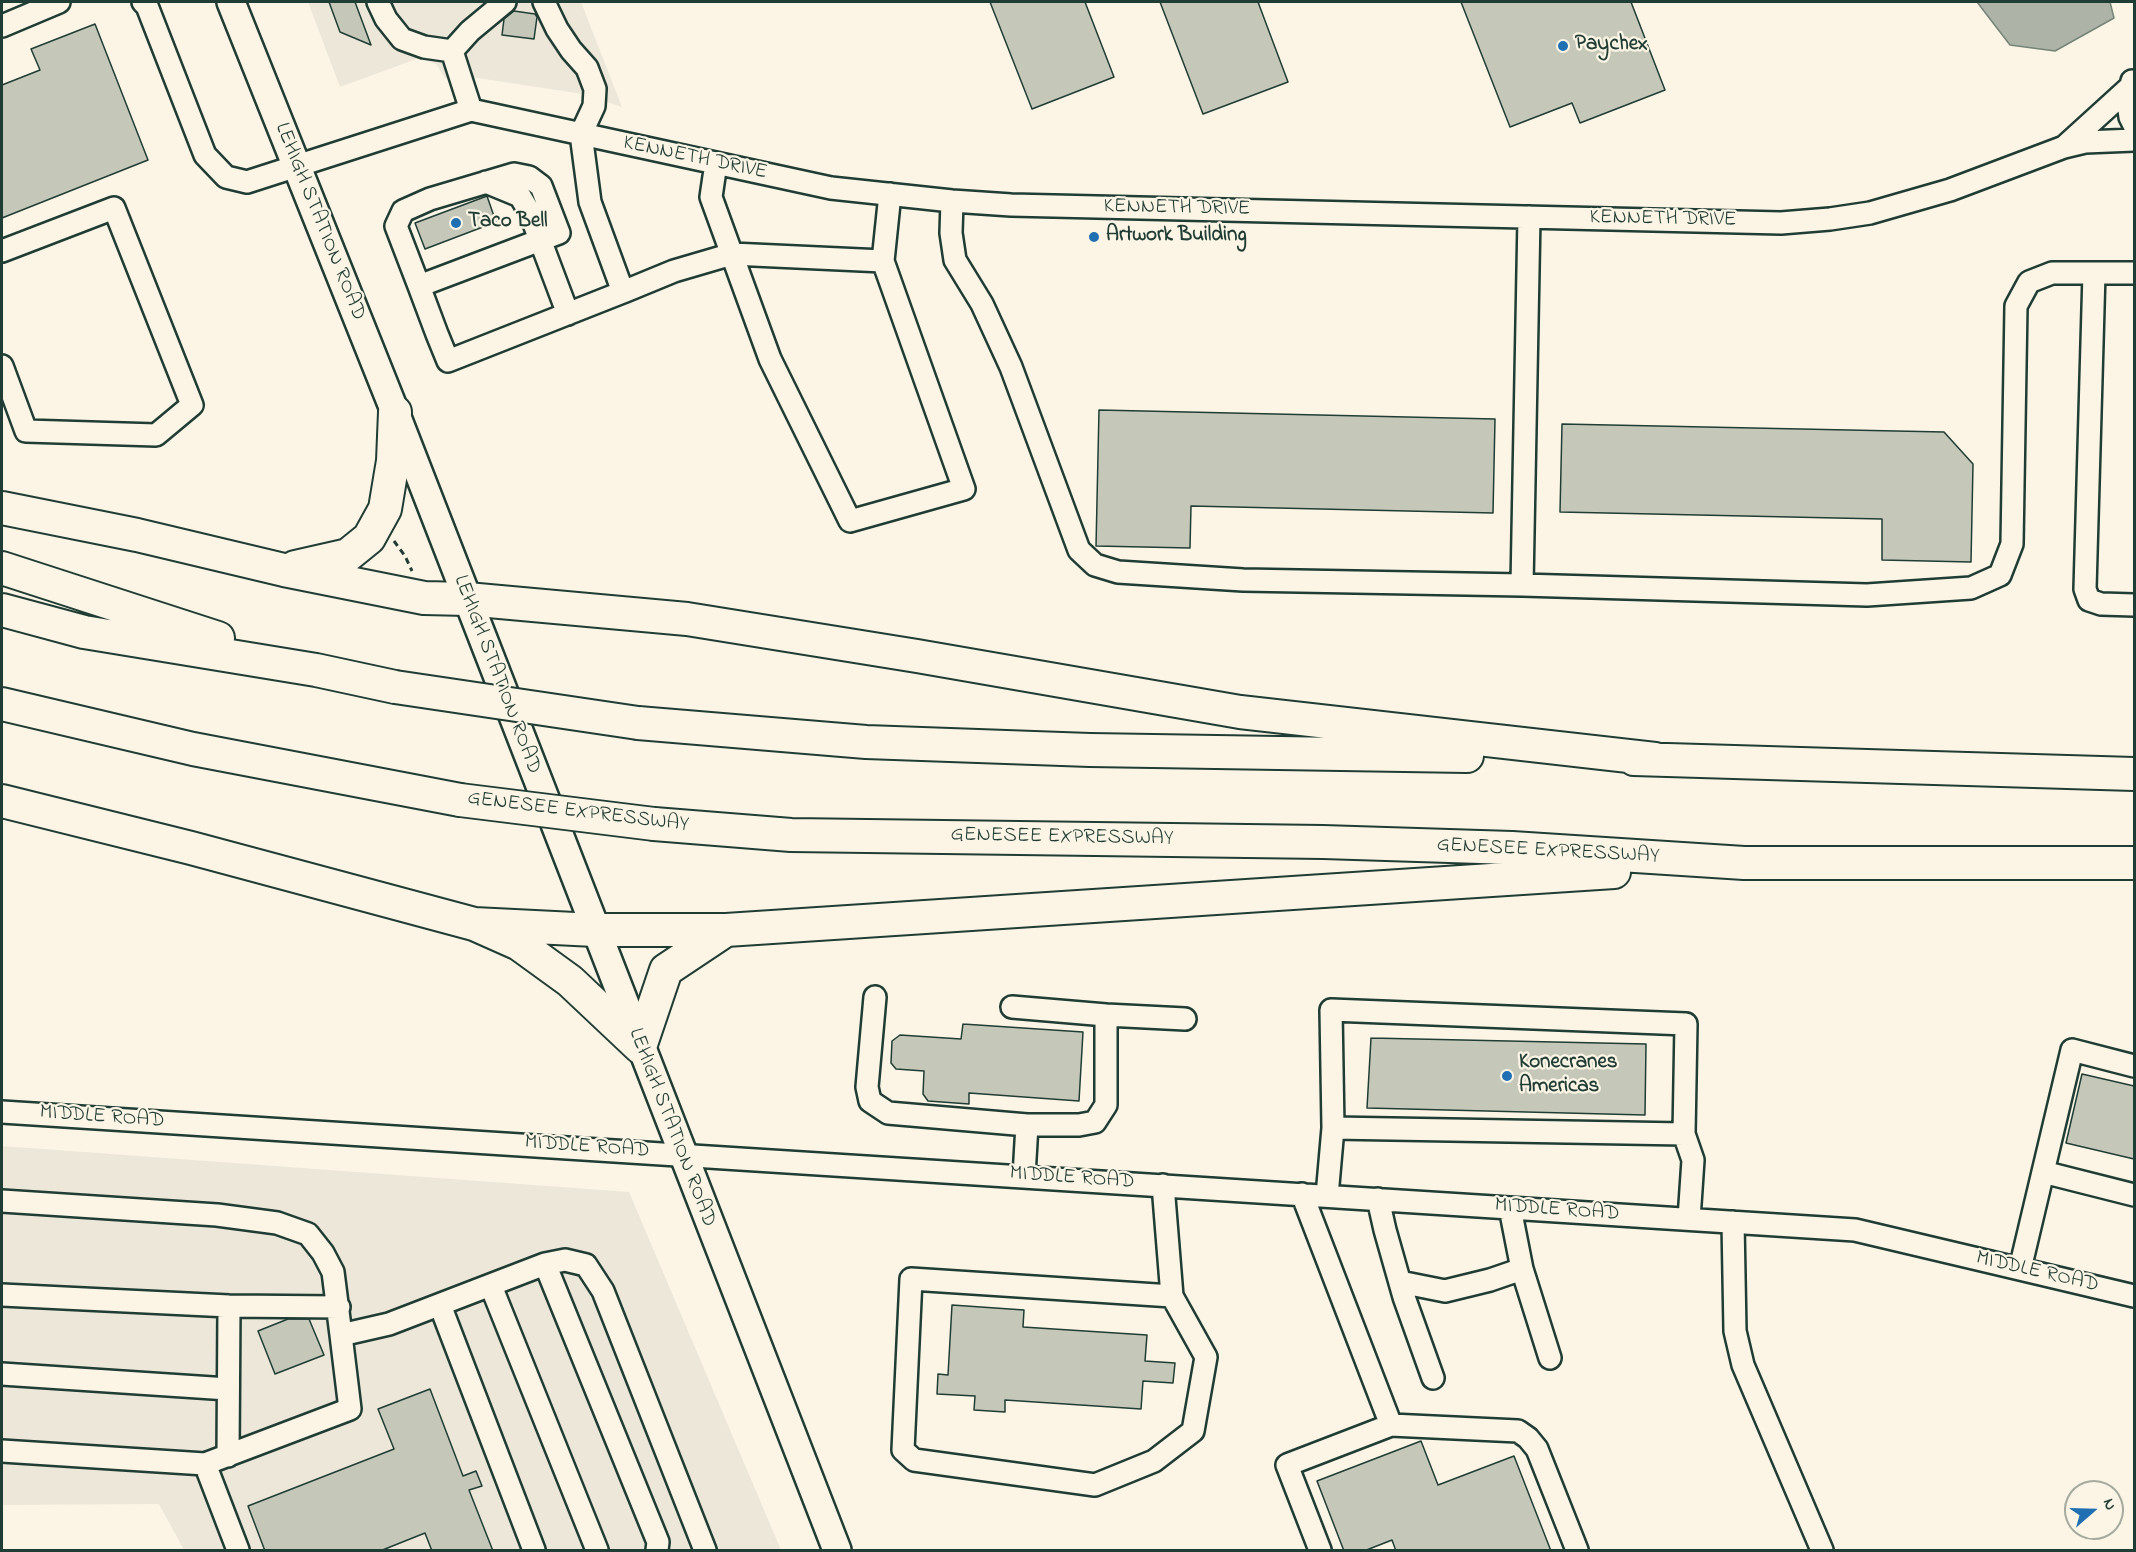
<!DOCTYPE html>
<style>
body{margin:0}
#map{position:relative;width:2136px;height:1552px;overflow:hidden;background:#fcf5e5;font-family:"Indie Flower",sans-serif}
canvas{display:block}
.frame{position:absolute;inset:0;border:3px solid #1f3d34;pointer-events:none}
.north{position:absolute;left:2064px;top:1480px;width:60px;height:60px;box-sizing:border-box;background:#fcf5e5;border:2px solid #a4ab9e;border-radius:50%;rotate:70deg;font-size:16px;font-weight:700;line-height:24px;text-align:center;color:#1f3d34}
.north::after{content:'';display:block;margin:auto;width:21px;height:27px;background:#1f6fb2;clip-path:polygon(50% 0,100% 100%,50% 72%,0 100%)}
</style>
<div id="map">
<canvas width="2136" height="1552"></canvas>
<div class="frame"></div>
<div class="north">N</div>
</div>
<script>
const ctx = document.querySelector('canvas').getContext('2d');
ctx.lineJoin = 'round';
function fill(path, color) { ctx.fillStyle = color; ctx.fill(path, 'evenodd'); }
const shape = rows => new Path2D(rows.map(r => 'M' + r).join(''));
function strokePath(path, color, width, dash) { ctx.strokeStyle = color; ctx.lineWidth = width; ctx.lineCap = dash ? 'butt' : 'round'; ctx.setLineDash(dash || []); ctx.stroke(path); }
function drawText(font, color, halo, rows, align = 'center') {
  ctx.font = font + ' "Indie Flower",sans-serif'; ctx.lineWidth = 4.5; ctx.setLineDash([]); ctx.textBaseline = 'middle'; ctx.strokeStyle = halo; ctx.fillStyle = color; for (const [text, x, y, turn = 0] of rows) {
    ctx.save(); ctx.translate(x, y); ctx.rotate((+turn || 0) * Math.PI / 180); ctx.textAlign = isNaN(turn) ? turn : align; if (halo) ctx.strokeText(text, 0, 0); ctx.fillText(text, 0, 0); ctx.restore();
  }
}
fill(shape([
 [308,2,581,2,622,107,583,94,471,77,445,78,436,64,419,58,340,87],
 [2,1146,629,1192,781,1550,184,1550,159,1504,2,1505]
]), '#ece7d8');
const water = shape([
 [1977,2,2110,2,2114,18,2055,51,2010,45,1977,2]
]);
fill(water, '#aeb3a7');
strokePath(water, '#758479', 1.5);
const building = shape([
 [329,2,355,2,371,45,340,32,329,2],
 [990,2,1085,2,1114,77,1032,109,990,2],
 [1160,2,1258,2,1288,82,1203,114,1160,2],
 [1461,2,1631,2,1665,90,1580,123,1572,103,1510,127,1461,2],
 [514,11,535,14,537,17,534,39,502,35,504,19,514,11],
 [95,24,148,160,2,218,2,85,40,70,31,49,95,24],
 [487,196,496,222,425,249,415,223,487,196],
 [1099,410,1495,419,1493,513,1191,506,1190,548,1096,546,1099,410],
 [1562,424,1944,432,1973,464,1971,562,1882,560,1882,519,1560,512,1562,424],
 [963,1024,1083,1032,1079,1101,969,1093,969,1104,928,1101,923,1094,924,1071,896,1069,891,1063,892,1041,900,1035,961,1039,963,1024],
 [1371,1038,1646,1044,1645,1115,1367,1108,1371,1038],
 [2082,1074,2134,1086,2134,1159,2066,1143,2082,1074],
 [952,1305,1024,1310,1023,1327,1147,1335,1145,1361,1175,1363,1173,1383,1143,1381,1141,1409,1005,1400,1005,1412,974,1410,975,1396,937,1394,938,1374,948,1375,952,1305],
 [288,1319,309,1319,324,1355,275,1374,258,1331,288,1319],
 [430,1389,463,1476,476,1471,482,1486,469,1490,493,1551,432,1551,425,1533,380,1551,265,1551,248,1506,394,1449,378,1409,430,1389],
 [1421,1441,1438,1485,1514,1456,1551,1551,1396,1551,1392,1540,1364,1551,1344,1551,1317,1481,1421,1441]
]);
fill(building, '#c5c7b9');
strokePath(building, '#1f3d34', 1.5);
const minor = shape([
 [143,2,147,6,205,155,226,177,247,182,471,110,831,188,952,201,1011,205,1781,223,1830,219,1870,213,1950,190,2064,147,2085,142,2134,140],
 [378,2,386,19,402,39,424,47,452,51,471,110],
 [2,26,59,2],
 [452,51,470,31,505,2],
 [2132,81,2128,102,2130,117,2134,125],
 [2064,147,2130,87],
 [716,163,711,197,770,359,850,521,964,489,883,261,890,194],
 [486,182,520,196,530,213,568,314],
 [952,201,951,233,955,260,982,304,1011,367,1079,550,1095,565,1118,572,1243,580,1522,585,1867,595,1971,588,2000,575,2012,544,2016,306,2029,282,2052,273,2134,273],
 [2,251,114,208,192,405,156,435,26,431,2,366],
 [2094,273,2085,589,2089,600,2101,604,2134,605],
 [419,286,559,233,541,186,529,177,514,174,430,199,403,211,396,226,419,286,437,334,448,361,623,292,590,202,581,134,594,106,595,89,587,68,571,50,557,29,544,2],
 [623,292,674,271,732,254,883,261],
 [1522,585,1529,217],
 [875,997,867,1087,870,1101,888,1113,1027,1125,1024,1176],
 [1012,1007,1106,1015,1106,1105,1095,1122,1079,1125,1027,1125],
 [1106,1015,1185,1019],
 [2,1112,1855,1230,2134,1296],
 [1333,1128,1684,1134],
 [2043,1172,2072,1050,2134,1066],
 [1163,1185,1172,1296,1206,1357,1193,1431,1154,1461,1095,1485,914,1460,903,1450,911,1279,1172,1296],
 [1302,1194,1391,1425],
 [1327,1196,1333,1128,1331,1010,1686,1024,1684,1134,1693,1160,1689,1219],
 [1378,1199,1385,1230,1404,1297,1433,1378],
 [2,1201,217,1215,277,1223,308,1234,323,1253,333,1272,341,1335,389,1324,545,1264,565,1260,586,1265,603,1291,705,1550],
 [1510,1208,1522,1269,1550,1358],
 [1733,1222,1735,1331,1743,1365,1822,1550],
 [545,1264,658,1542,657,1550],
 [2020,1269,2043,1172,2134,1195],
 [1400,1282,1445,1291,1490,1280,1522,1269],
 [491,1286,597,1550],
 [2,1295,229,1306,339,1307],
 [440,1305,534,1550],
 [2,1374,228,1389],
 [2,1451,205,1464,350,1409,341,1335],
 [228,1456,229,1306],
 [205,1464,238,1550],
 [1320,1550,1287,1465,1391,1425,1518,1431,1528,1438,1537,1449,1577,1550]
]);
const major = shape([
 [231,2,395,412,837,1550]
]);
const highway = shape([
 [2,508,137,535,284,570,424,598,467,599,687,619,917,656,1240,712,1655,759],
 [295,567,348,555,369,538,385,509,393,461,395,412],
 [2,568,218,638],
 [2,610,84,632,316,670,395,687],
 [2,704,193,749,460,800],
 [638,723,866,742,1090,750,1467,756],
 [1634,759,2134,774],
 [2,801,191,848,474,924,519,944,570,981,640,1047,666,970,726,930],
 [654,824,791,835,1323,842,1512,848,1744,863,2134,863],
 [474,924,595,930,726,930,1614,872]
]);
strokePath(minor, '#1f3d34', 26);
strokePath(major, '#1f3d34', 32);
strokePath(highway, '#1f3d34', 36);
strokePath(shape([
 [394,541,405,556,412,571]
]), '#1f3d34', 3, [6, 4.5]);
strokePath(minor, '#fcf5e5', 21);
strokePath(major, '#fcf5e5', 27);
strokePath(highway, '#fcf5e5', 32);
const highwayBridge = shape([
 [395,687,638,723],
 [460,800,654,824]
]);
strokePath(highwayBridge, '#1f3d34', 36, []);
strokePath(highwayBridge, '#fcf5e5', 32);
for (const [x, y, r, color] of [
 [1563,46,6,"#1f6fb2"],
 [456,223,6,"#1f6fb2"],
 [1094,237,6,"#1f6fb2"],
 [1507,1076,6,"#1f6fb2"]
]) { const dot = new Path2D(); dot.arc(x, y, r, 0, 2 * Math.PI); ctx.fillStyle = color; ctx.fill(dot); strokePath(dot, '#fcf5e5', 2); }
drawText('bold 21px', '#1f3d34', '#fcf5e5', [
 ["Paychex",1575,46],
 ["Taco Bell",468,223],
 ["Artwork Building",1106,237],
 ["Konecranes",1519,1064],
 ["Americas",1519,1088]
], 'left');
drawText('21px', '#1f3d34', '#fcf5e5', [
 ["KENNETH DRIVE",695,159,12],
 ["KENNETH DRIVE",1177,209,1],
 ["KENNETH DRIVE",1663,220,1],
 ["LEHIGH STATION ROAD",319,222,68],
 ["LEHIGH STATION ROAD",496,675,69],
 ["GENESEE EXPRESSWAY",578,813,7],
 ["GENESEE EXPRESSWAY",1062,838,1],
 ["GENESEE EXPRESSWAY",1548,852,3],
 ["MIDDLE ROAD",102,1118,4],
 ["LEHIGH STATION ROAD",671,1128,69],
 ["MIDDLE ROAD",587,1148,4],
 ["MIDDLE ROAD",1072,1179,4],
 ["MIDDLE ROAD",1557,1211,4],
 ["MIDDLE ROAD",2037,1273,13]
]);
</script>
